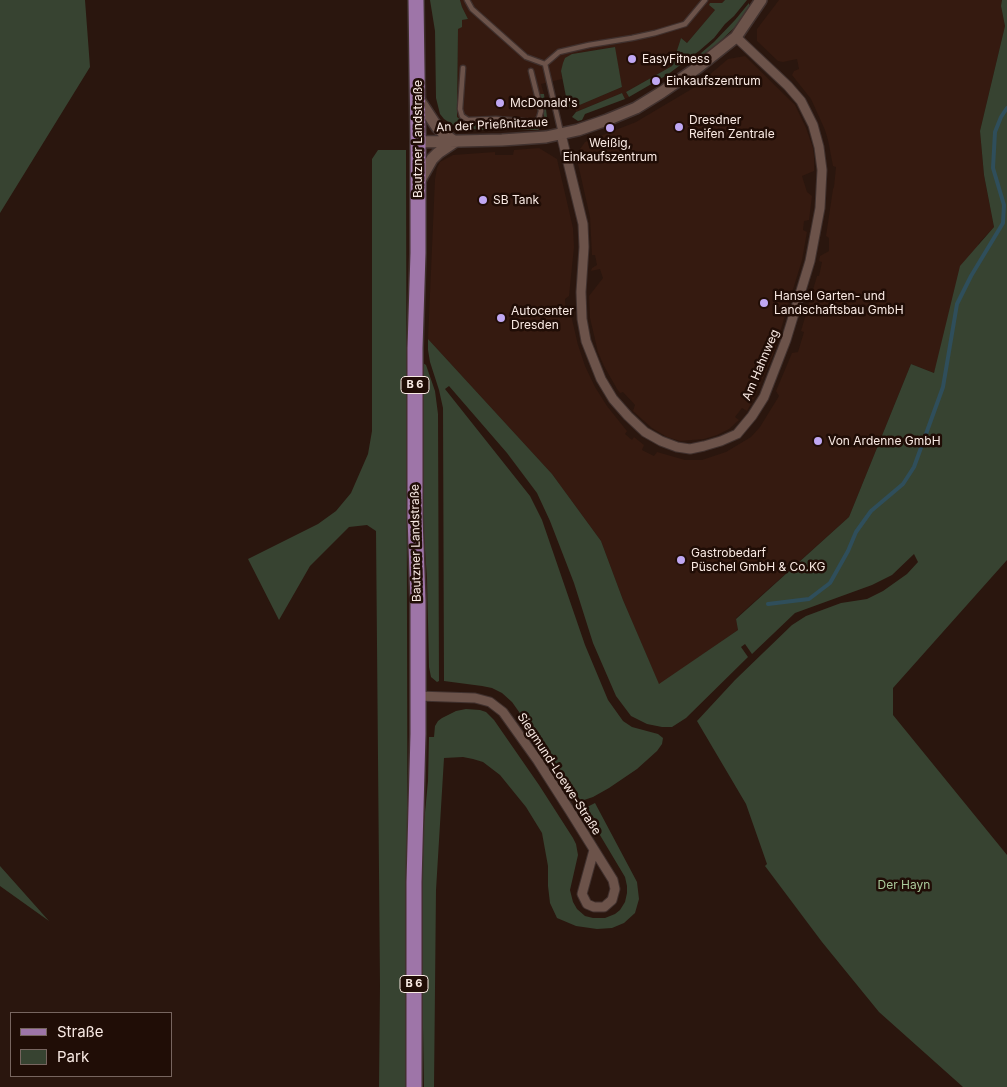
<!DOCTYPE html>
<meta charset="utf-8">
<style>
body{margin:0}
#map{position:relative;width:1007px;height:1087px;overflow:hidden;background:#2a160e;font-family:Inter,sans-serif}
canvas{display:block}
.legend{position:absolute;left:10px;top:1012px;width:162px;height:65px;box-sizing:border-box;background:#200d06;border:1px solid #77655f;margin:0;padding:6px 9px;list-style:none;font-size:15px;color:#f9eae4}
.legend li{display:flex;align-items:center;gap:10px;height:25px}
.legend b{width:25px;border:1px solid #77655f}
</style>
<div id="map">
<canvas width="1007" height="1087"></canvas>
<ul class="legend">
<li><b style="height:6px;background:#9e75a8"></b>Straße</li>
<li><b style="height:14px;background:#374331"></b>Park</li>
</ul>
</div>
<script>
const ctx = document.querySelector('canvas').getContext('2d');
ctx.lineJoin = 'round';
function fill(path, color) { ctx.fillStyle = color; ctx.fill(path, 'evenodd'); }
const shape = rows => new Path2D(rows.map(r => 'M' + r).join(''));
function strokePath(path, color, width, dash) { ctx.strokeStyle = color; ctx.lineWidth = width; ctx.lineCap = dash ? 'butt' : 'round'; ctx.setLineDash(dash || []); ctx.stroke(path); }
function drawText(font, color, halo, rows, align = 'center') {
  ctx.font = font + ' Inter,sans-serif'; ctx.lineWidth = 5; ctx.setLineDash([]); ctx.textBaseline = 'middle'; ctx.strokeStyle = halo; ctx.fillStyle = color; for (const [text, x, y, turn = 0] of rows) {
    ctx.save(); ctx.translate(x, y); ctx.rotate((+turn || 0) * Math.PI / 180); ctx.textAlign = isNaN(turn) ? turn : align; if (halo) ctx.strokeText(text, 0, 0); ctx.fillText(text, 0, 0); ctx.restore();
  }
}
fill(shape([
 [460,0,725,0,722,3,709,5,715,10,687,43,681,38,672,66,626,92,629,97,625,99,622,93,576,112,575,107,622,87,614,47,572,54,561,71,562,79,541,84,544,94,540,94,544,116,541,123,535,126,497,123,466,124,457,117,458,29,462,20,468,19,462,7],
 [779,0,1002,0,1001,6,1005,26,980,131,984,175,994,227,979,243,934,373,911,364,849,517,736,618,738,630,659,685,623,600,601,541,552,474,428,339,435,179,437,168,440,162,453,155,495,152,495,155,513,155,514,150,539,148,557,159,573,228,574,247,569,296,565,299,566,314,571,315,578,345,585,366,595,387,607,406,627,431,625,434,632,440,634,437,644,445,642,450,654,456,657,452,685,460,702,460,726,452,751,437,760,427,779,396,776,391,792,353,798,352,804,332,801,331,817,276,819,276,822,262,819,261,820,256,829,251,829,238,826,236,833,189,834,187,836,167,833,166,828,140,825,130,811,99,792,75,794,71,799,69,797,59,783,62,778,61,757,41,757,29],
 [745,56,795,105,806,128,813,148,814,157,814,171,802,176,807,192,812,196,809,220,804,221,803,230,807,232,802,260,773,355,754,398,747,411,742,408,735,417,739,420,729,429,717,435,704,439,680,441,667,437,652,428,633,411,635,405,623,392,620,393,617,389,604,366,598,352,590,318,589,296,603,278,600,269,591,271,592,268,597,265,595,255,592,255,590,217,576,155,585,142,636,122,695,87,728,59]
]), '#351a10');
fill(shape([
 [0,0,85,0,90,67,0,213],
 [430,0,460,0,462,7,468,19,462,20,462,27,458,29,457,117,466,124,497,123,535,126,541,123,544,116,540,94,544,94,547,117,544,125,538,130,498,129,485,130,462,128,456,127,444,119,440,114,436,98,435,31],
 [725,0,747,0,734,16,725,24,714,38,699,51,667,75,629,97,626,92,672,66,681,38,687,43,715,10,709,5,710,3,722,3],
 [1002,0,1007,0,1007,560,893,688,893,715,1007,855,1007,1087,963,1087,879,1012,822,942,765,866,767,864,746,804,697,721,735,680,792,625,806,616,841,603,867,599,883,591,907,574,918,562,914,554,892,575,872,585,795,613,752,654,745,644,741,647,748,657,686,718,672,727,662,727,647,724,631,716,616,696,593,643,574,583,550,521,537,493,507,453,449,386,445,389,530,496,542,520,585,645,608,700,623,721,632,727,658,734,663,738,662,744,657,751,637,769,609,788,593,797,581,801,551,757,512,702,502,693,492,688,482,686,444,681,443,408,439,390,430,362,428,350,428,339,552,474,601,541,623,600,659,684,738,630,736,619,849,517,911,364,934,373,960,266,994,227,984,175,980,131,1005,26,1001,6],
 [749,3,749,10,734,28,712,49,694,59,714,42,735,20],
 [615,47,622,87,575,107,568,107,561,71,563,63,565,58,572,54],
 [622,93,625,99,585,114,582,120,578,121,572,117,576,112],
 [378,150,406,150,408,1087,379,1087,380,986,376,531,367,525,349,527,310,566,279,620,248,559,318,524,336,511,351,493,368,454,372,431,372,159],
 [423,363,426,365,435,391,438,414,439,681,437,682,431,677,429,667,427,578,423,523],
 [466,709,480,710,486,712,494,720,539,785,573,838,576,844,578,855,570,890,573,902,577,909,585,916,593,918,605,918,615,914,620,910,625,902,627,893,627,886,625,877,585,810,587,807,595,803,637,882,639,899,635,913,624,923,612,928,597,929,576,926,557,918,550,903,548,886,548,866,542,833,526,807,500,775,483,762,473,759,463,757,444,758,436,890,434,1087,424,1087,421,909,422,865,424,823,428,781,429,737,434,737,435,726,438,721,442,718,456,711],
 [0,866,49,921,0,886]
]), '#374331');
strokePath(shape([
 [768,604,809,599,830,583,848,551,856,532,871,511,903,484,914,467,943,387,957,304,971,276,1003,223,1004,205,993,168,995,132,1001,117,1007,108]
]), '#2f4e5b', 4);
const service = shape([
 [467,0,472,9,526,57,545,64],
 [545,64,559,52,589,45,632,38,655,33,685,24,705,0],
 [545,64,561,133],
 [463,68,460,109,462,116,468,120,496,119,535,122,539,118,541,111,531,71]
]);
const minor = shape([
 [561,134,583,224,584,247,581,292,582,319,586,341,601,379,613,399,628,416,645,432,661,441,677,447,690,449,704,446,721,441,737,434,752,416,764,397,786,340,810,261,820,208,822,170,819,147,813,125,801,101,788,86,736,37],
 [418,696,475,698,490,702,503,712,538,761,570,811,613,880,615,889,612,900,604,907,594,907,587,904,582,894,594,850]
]);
const tertiary = shape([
 [418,98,437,127,448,137,455,142],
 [418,142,502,140,546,137,578,130,607,120,636,108,662,92,697,68,736,37,761,0],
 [419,182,432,159,438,153,453,143]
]);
const primary = shape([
 [414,1087,414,882,418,734,418,601,415,517,415,348,418,253,418,142,416,0]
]);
strokePath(service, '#40312e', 7);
strokePath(minor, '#40312e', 11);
strokePath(tertiary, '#40312e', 14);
strokePath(primary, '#40312e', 18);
strokePath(service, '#6c534a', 4.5);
strokePath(minor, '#6c534a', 9);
strokePath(tertiary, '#6c534a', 11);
strokePath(primary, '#9e75a8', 15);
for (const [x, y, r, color] of [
 [632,59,5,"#c0a8f3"],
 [656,81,5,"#c0a8f3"],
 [500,103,5,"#c0a8f3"],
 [679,127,5,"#c0a8f3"],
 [610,128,5,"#c0a8f3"],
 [483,200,5,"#c0a8f3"],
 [764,303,5,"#c0a8f3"],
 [501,318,5,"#c0a8f3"],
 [818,441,5,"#c0a8f3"],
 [681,560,5,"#c0a8f3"]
]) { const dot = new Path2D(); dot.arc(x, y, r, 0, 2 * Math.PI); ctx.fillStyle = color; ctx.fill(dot); strokePath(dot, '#200d06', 2); }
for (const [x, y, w] of [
 [415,385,28],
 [414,984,28]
]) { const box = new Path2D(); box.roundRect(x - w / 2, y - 8.5, w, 17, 4); ctx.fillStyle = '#200d06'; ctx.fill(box); strokePath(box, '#f9eae4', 1); }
drawText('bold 11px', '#f9eae4', null, [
 ["B 6",415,385],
 ["B 6",414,984]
]);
drawText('12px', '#f9eae4', '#200d06', [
 ["EasyFitness",642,59],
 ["Einkaufszentrum",666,81],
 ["McDonald's",510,103],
 ["Dresdner",689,120],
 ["Reifen Zentrale",689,134],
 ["Weißig,",610,143,"center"],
 ["Einkaufszentrum",610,157,"center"],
 ["SB Tank",493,200],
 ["Hansel Garten- und",774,296],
 ["Landschaftsbau GmbH",774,310],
 ["Autocenter",511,311],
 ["Dresden",511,325],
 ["Von Ardenne GmbH",828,441],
 ["Gastrobedarf",691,553],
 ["Püschel GmbH & Co.KG",691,567]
], 'left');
drawText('12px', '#f9eae4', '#200d06', [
 ["An der Prießnitzaue",492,125,-3],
 ["Bautzner Landstraße",418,139,-90],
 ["Am Hahnweg",761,365,-67],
 ["Bautzner Landstraße",416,543,-91],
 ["Siegmund-Loewe-Straße",559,774,57]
]);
drawText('12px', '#aaca9b', '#200d06', [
 ["Der Hayn",904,885]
]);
</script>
